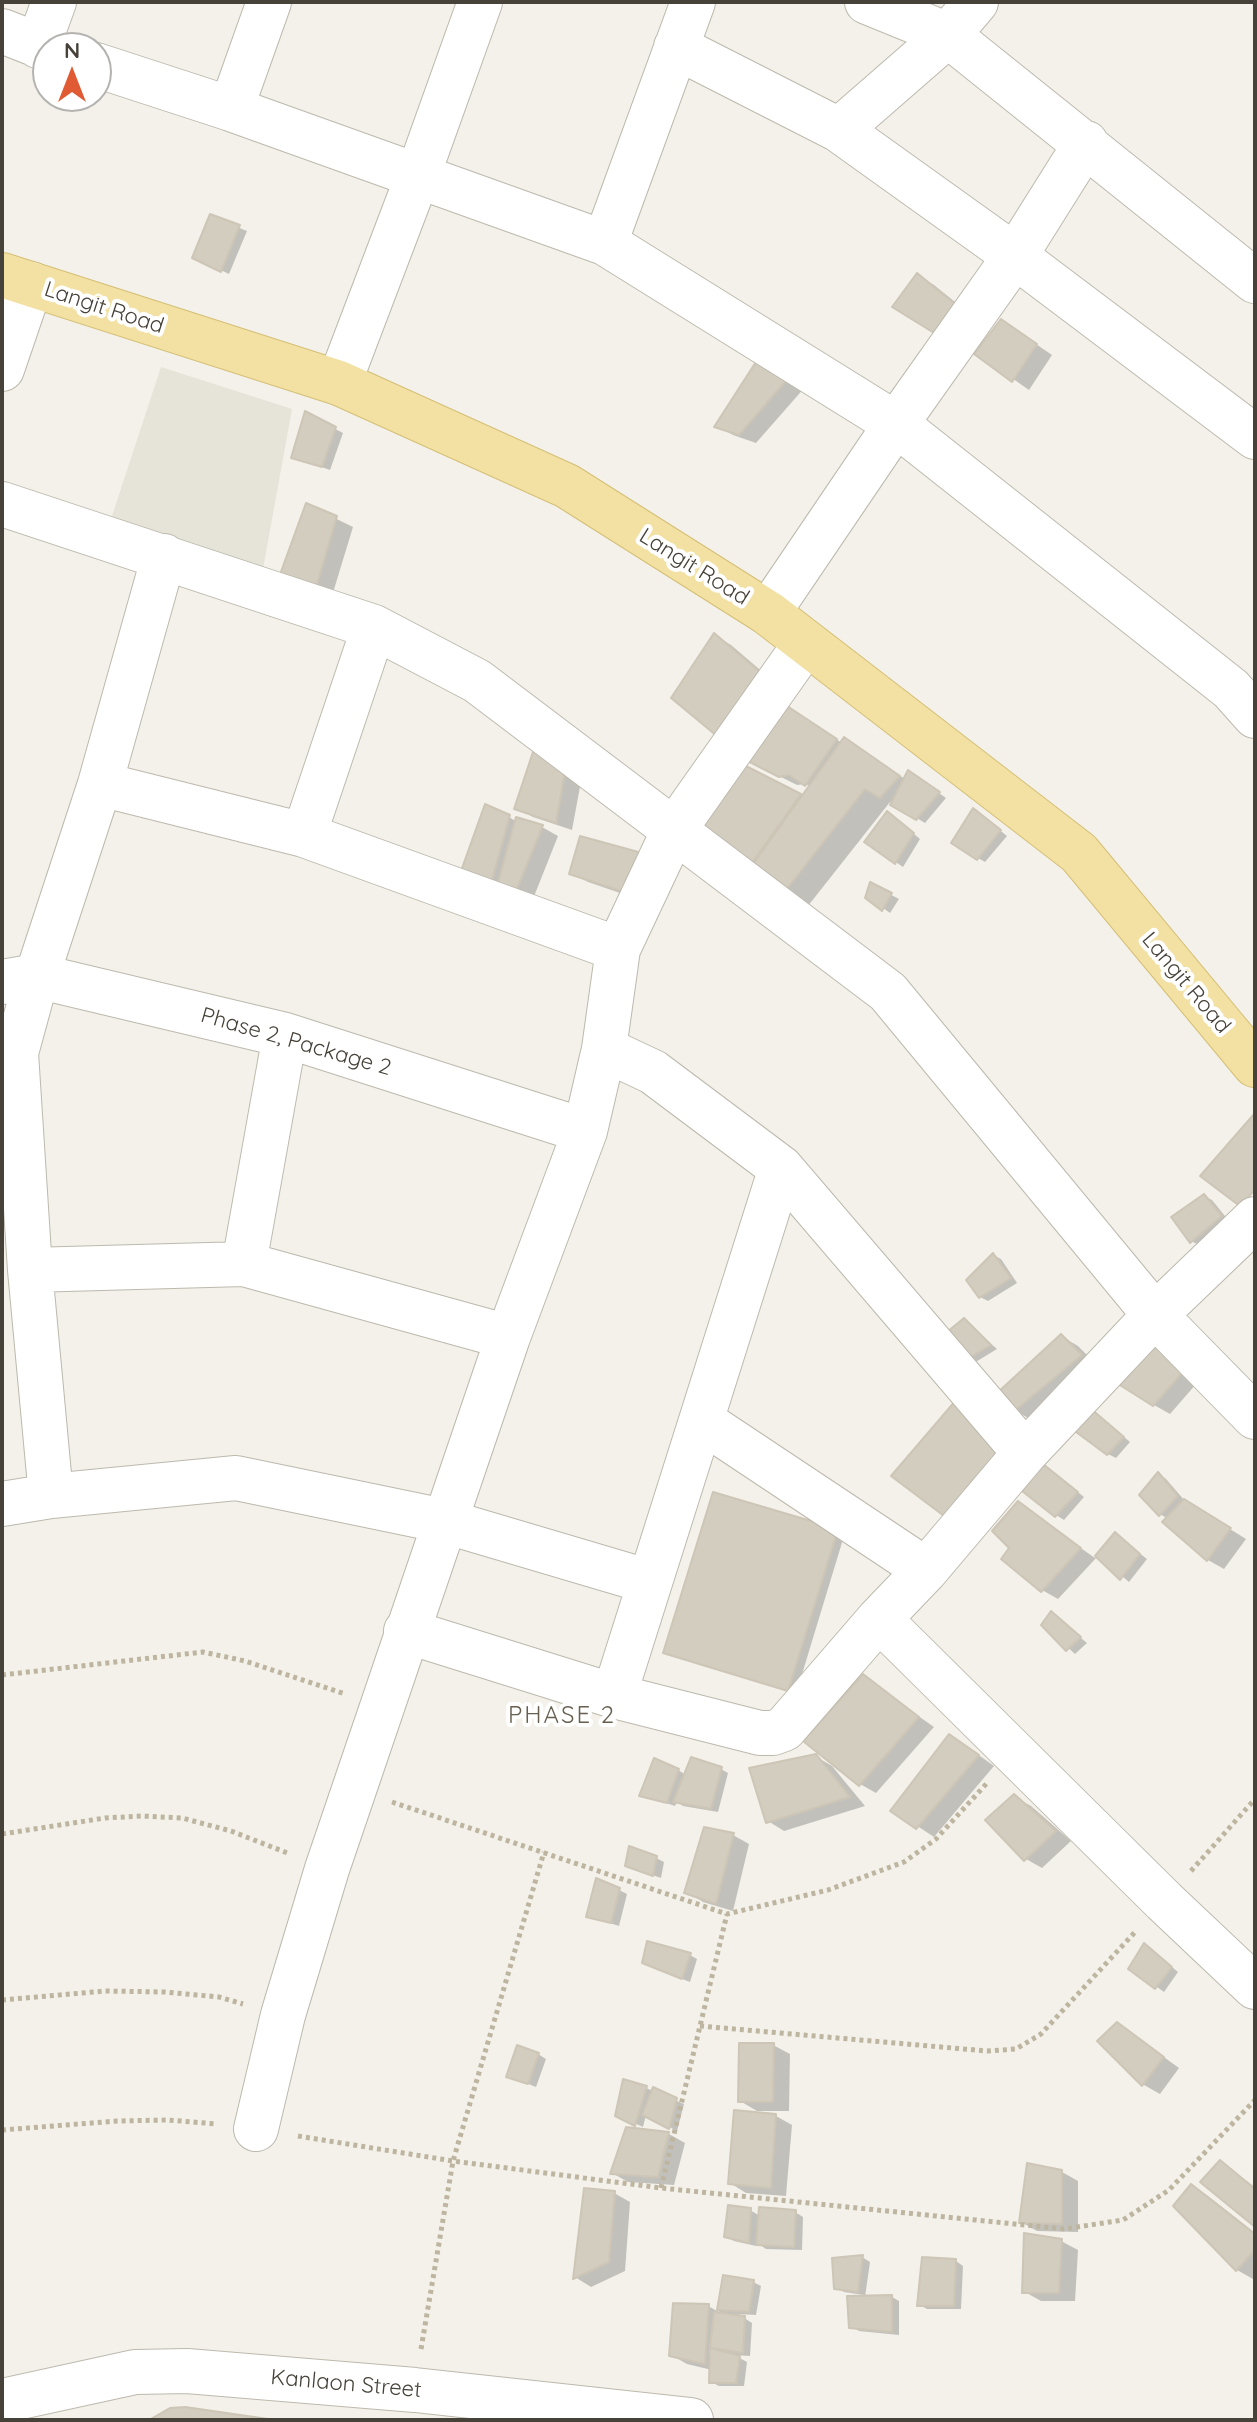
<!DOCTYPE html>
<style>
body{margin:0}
#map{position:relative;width:1257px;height:2422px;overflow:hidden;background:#f3f1ea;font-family:Quicksand,sans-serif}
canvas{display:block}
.frame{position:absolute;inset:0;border:4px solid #464239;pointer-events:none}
.north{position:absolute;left:32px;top:32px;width:80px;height:80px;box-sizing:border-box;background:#fff;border:2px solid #b5b3b0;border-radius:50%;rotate:0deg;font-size:22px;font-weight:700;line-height:32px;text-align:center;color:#464239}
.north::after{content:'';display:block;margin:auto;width:28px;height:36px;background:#e05a34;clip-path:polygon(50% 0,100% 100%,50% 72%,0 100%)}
</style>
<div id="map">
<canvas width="1257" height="2422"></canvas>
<div class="frame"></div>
<div class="north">N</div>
</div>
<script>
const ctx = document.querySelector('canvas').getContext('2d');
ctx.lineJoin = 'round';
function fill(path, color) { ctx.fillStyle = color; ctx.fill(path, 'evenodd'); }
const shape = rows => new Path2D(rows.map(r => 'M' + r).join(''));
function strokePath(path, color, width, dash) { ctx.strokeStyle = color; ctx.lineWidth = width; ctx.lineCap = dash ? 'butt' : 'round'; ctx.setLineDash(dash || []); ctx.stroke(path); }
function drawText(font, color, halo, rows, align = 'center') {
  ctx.font = font + ' Quicksand,sans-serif'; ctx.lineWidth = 8; ctx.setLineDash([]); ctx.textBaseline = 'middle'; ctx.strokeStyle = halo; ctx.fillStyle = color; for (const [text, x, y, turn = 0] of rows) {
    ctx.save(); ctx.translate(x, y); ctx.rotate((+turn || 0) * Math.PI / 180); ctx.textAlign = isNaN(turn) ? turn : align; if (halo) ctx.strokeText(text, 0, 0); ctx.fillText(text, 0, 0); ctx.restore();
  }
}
fill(shape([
 [161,367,292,409,261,580,108,528]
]), '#e6e3d8');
fill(shape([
 [212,217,247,231,229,274,202,261],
 [917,276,934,285,980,322,957,344],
 [1017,331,1052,355,1029,390,976,353],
 [764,354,806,386,756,443,733,435,717,426],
 [306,414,343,433,330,470,293,457],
 [308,505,353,527,332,596,297,588],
 [715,636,731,645,786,692,724,739],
 [798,714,842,743,845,739,905,779,916,777,946,798,925,823,890,802,804,911,746,878,738,765,804,797,811,787,805,784,797,785,757,765],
 [537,746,582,776,572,830,533,817,516,808],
 [981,815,1007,836,985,862,978,858],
 [509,817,517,822,542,827,558,836,529,909,475,893],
 [895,818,920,839,903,867,867,842],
 [582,838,649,903,588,882,572,873],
 [872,885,899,899,890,913,868,897],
 [1204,1196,1212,1200,1229,1221,1199,1245,1191,1241],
 [993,1255,1001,1259,1017,1283,988,1301,980,1297],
 [965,1321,997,1349,974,1363,966,1359],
 [1061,1336,1078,1346,1097,1365,1030,1419,1014,1410],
 [1171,1352,1197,1383,1170,1414,1154,1405],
 [1098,1415,1130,1442,1116,1458,1108,1454],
 [1051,1471,1084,1497,1064,1520,1056,1515],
 [1159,1474,1166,1479,1185,1501,1246,1539,1224,1569,1208,1560,1168,1519,1160,1514],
 [714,1494,844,1536,796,1694,665,1652],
 [1018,1504,1095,1558,1116,1535,1147,1559,1129,1582,1098,1556,1058,1599,1042,1590,1012,1548],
 [1052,1614,1087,1643,1075,1654,1043,1625],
 [863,1677,934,1727,876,1793,860,1784],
 [966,1746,994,1766,934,1837,893,1810],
 [815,1756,832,1766,865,1806,784,1831,768,1821],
 [721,1769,728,1773,718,1812,683,1806,677,1802,675,1806,642,1795,678,1770,686,1775],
 [1014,1797,1031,1806,1071,1841,1042,1868,1026,1859],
 [733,1835,749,1844,733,1911,703,1902,687,1892],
 [656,1858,664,1862,661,1878,635,1869],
 [619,1890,627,1894,619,1926,588,1916],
 [1145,1945,1178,1972,1164,1992,1131,1968],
 [690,1955,697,1959,690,1982,652,1967],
 [1118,2024,1179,2068,1160,2094,1144,2085,1100,2041],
 [773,2045,790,2054,789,2111,757,2111,740,2101],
 [538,2054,546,2059,536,2087,509,2076],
 [646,2088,684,2104,677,2131,646,2115,643,2127,617,2115],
 [776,2116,792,2125,786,2196,746,2193,730,2183],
 [643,2131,669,2134,685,2143,674,2185,628,2182,612,2173],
 [1220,2162,1255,2187,1255,2224],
 [1062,2172,1078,2181,1078,2232,1037,2231,1021,2222],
 [1192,2186,1208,2196,1255,2233,1253,2279,1237,2270],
 [614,2193,630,2202,625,2271,591,2287,575,2277],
 [750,2210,760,2216,795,2212,803,2217,802,2250,766,2249,757,2243,756,2246,734,2241,726,2236],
 [1061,2241,1078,2250,1075,2301,1041,2301,1025,2292],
 [862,2257,870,2262,865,2297,892,2297,899,2301,899,2335,859,2331,851,2326,864,2295,844,2292,836,2288],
 [956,2261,963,2266,961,2309,927,2309,920,2305],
 [725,2277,753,2282,761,2286,756,2315,738,2314,752,2323,750,2356,734,2355,747,2362,744,2386,719,2386,711,2382,712,2370,687,2364,671,2355,708,2306,719,2312]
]), '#0003');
const building = shape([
 [210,214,240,225,221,272,192,258,210,214],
 [917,273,965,312,939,336,892,307,917,273],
 [1001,319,1037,344,1012,382,974,354,1001,319],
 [763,351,791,375,739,435,714,427,763,351],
 [305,411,336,427,322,467,291,458,305,411],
 [306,503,337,516,316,588,278,580,306,503],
 [714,633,771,681,723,741,671,698,714,633],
 [781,702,837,739,805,786,789,775,779,777,738,756,781,702],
 [844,737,900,776,880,798,865,789,779,899,743,878,844,737],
 [536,743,566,765,556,823,514,809,536,743],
 [738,762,801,794,745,873,688,837,738,762],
 [908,770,940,792,916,820,890,805,908,770],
 [485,804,510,815,488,894,456,885,485,804],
 [973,808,1001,830,977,860,951,843,973,808],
 [887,811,914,833,895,864,864,842,887,811],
 [516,817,543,825,512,901,494,897,516,817],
 [580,836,653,856,633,895,569,874,580,836],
 [870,882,892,893,882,911,865,898,870,882],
 [1255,1113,1255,1189,1241,1207,1200,1176,1255,1113],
 [1204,1194,1222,1216,1190,1243,1171,1217,1204,1194],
 [993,1253,1011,1278,979,1298,966,1280,993,1253],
 [964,1318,991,1345,964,1361,941,1337,964,1318],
 [1061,1334,1082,1355,1013,1412,996,1394,1061,1334],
 [1155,1340,1182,1373,1153,1406,1115,1382,1155,1340],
 [957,1399,1012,1456,952,1522,891,1476,957,1399],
 [1090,1408,1124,1437,1107,1455,1068,1426,1090,1408],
 [1043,1464,1078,1492,1055,1517,1022,1491,1043,1464],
 [1158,1472,1178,1496,1159,1516,1139,1495,1158,1472],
 [713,1492,838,1529,788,1691,663,1653,713,1492],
 [1184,1499,1231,1528,1207,1561,1162,1522,1184,1499],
 [1018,1501,1081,1548,1041,1592,1001,1559,1009,1548,992,1531,1018,1501],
 [1115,1532,1140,1554,1120,1580,1095,1556,1115,1532],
 [1051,1611,1081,1637,1066,1651,1041,1625,1051,1611],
 [863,1674,919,1717,859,1786,803,1741,863,1674],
 [949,1734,979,1755,916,1829,890,1811,949,1734],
 [816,1754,850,1797,766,1823,749,1768,816,1754],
 [691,1757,722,1767,711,1809,673,1802,691,1757],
 [654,1758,679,1769,667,1803,639,1796,654,1758],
 [1014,1794,1056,1831,1024,1861,985,1820,1014,1794],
 [704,1827,734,1833,716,1904,684,1893,704,1827],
 [629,1846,657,1856,653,1876,625,1866,629,1846],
 [596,1878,620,1888,611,1923,586,1917,596,1878],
 [647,1941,691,1953,682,1979,642,1963,647,1941],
 [1144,1943,1172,1967,1155,1989,1128,1969,1144,1943],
 [1117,2022,1164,2057,1142,2086,1097,2041,1117,2022],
 [739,2043,774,2043,773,2102,738,2102,739,2043],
 [517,2045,539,2053,528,2084,506,2077,517,2045],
 [623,2079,647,2086,635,2126,615,2116,623,2079],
 [653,2087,677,2098,669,2129,642,2115,653,2087],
 [734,2110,776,2114,771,2188,728,2184,734,2110],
 [626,2127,669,2132,658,2177,610,2174,626,2127],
 [1220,2160,1255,2189,1255,2227,1200,2182,1220,2160],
 [1027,2163,1062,2170,1062,2224,1019,2223,1027,2163],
 [1191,2184,1255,2234,1255,2250,1236,2271,1173,2206,1191,2184],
 [584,2188,615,2191,609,2262,573,2279,584,2188],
 [728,2205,751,2208,749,2243,724,2237,728,2205],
 [759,2207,796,2210,794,2247,756,2245,759,2207],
 [1024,2233,1062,2239,1059,2293,1022,2293,1024,2233],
 [863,2255,858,2292,834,2289,832,2258,863,2255],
 [922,2257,956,2259,954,2306,917,2306,922,2257],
 [723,2275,754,2280,749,2312,717,2310,723,2275],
 [892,2295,892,2332,849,2328,847,2296,892,2295],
 [673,2303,709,2304,705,2364,669,2356,673,2303],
 [714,2312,745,2316,743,2353,710,2348,714,2312],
 [710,2348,740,2356,736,2383,709,2383,710,2348],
 [185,2407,275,2420,277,2420,149,2420,170,2408,185,2407]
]);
fill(building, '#d3cdc0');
strokePath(building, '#cdc5b5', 2);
const minor = shape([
 [867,2,948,35,1255,281],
 [2,31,48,49],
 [38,46,54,2],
 [676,47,839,130,1015,256,1255,437],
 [96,65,231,109,605,243,896,424,1231,689,1255,716],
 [231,109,269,2],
 [839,130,948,35,976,2],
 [605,243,693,2],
 [2,369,31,284],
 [339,383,417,178,480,2],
 [2,504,374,627,477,681,888,992,1155,1315,1255,1417],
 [768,613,896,424,1015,256,1086,143],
 [100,784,304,835,618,949],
 [304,835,374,627],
 [2,982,37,976,285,1035,585,1131],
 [604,1049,653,1072,781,1168,1025,1453],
 [244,1264,285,1035],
 [30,1270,244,1264,508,1337],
 [702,1421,926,1570],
 [51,1496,30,1270,16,1053,37,976,100,784,164,556],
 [2,1504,51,1496,236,1478,444,1521,650,1582],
 [879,1619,1164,1901,1255,1987],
 [406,1631,614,1696,760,1733,773,1733,784,1729,879,1619,926,1570,1025,1453,1155,1315,1255,1219],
 [614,1696,781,1168],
 [256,2129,283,2015,327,1869,508,1337,585,1131,604,1049,618,949,674,830,806,643],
 [2,2401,135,2372,187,2371,415,2390,691,2420]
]);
const major = shape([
 [2,275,339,383,567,486,768,613,1079,853,1255,1065]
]);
strokePath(minor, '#bdb9ad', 46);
strokePath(major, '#d5bf75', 46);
strokePath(shape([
 [2,1675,203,1652,245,1661,345,1694],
 [392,1802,727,1914,828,1890,904,1862,936,1839,988,1782],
 [2,1834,105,1818,142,1816,182,1818,231,1831,290,1854],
 [1191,1871,1255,1799],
 [2,2000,105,1991,165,1992,219,1997,243,2004],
 [700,2026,987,2051,1016,2049,1041,2034,1136,1931],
 [2,2130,117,2121,168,2120,217,2124],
 [298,2136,453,2161,661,2188,1064,2229,1123,2220,1169,2190,1255,2100],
 [661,2188,727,1914],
 [421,2349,453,2161,544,1852]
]), '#bdb5a0', 5, [4, 4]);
strokePath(minor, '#fff', 44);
strokePath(major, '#f2e1a3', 44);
drawText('22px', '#464239', '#fff', [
 ["Langit Road",104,308,18],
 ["Langit Road",694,567,32],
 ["Langit Road",1186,983,50],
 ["Phase 2, Package 2",296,1042,16],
 ["Kanlaon Street",346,2384,5]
]);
ctx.letterSpacing = '2px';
drawText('24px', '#676051', '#fff', [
 ["PHASE 2",562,1716]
]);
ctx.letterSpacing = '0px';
</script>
